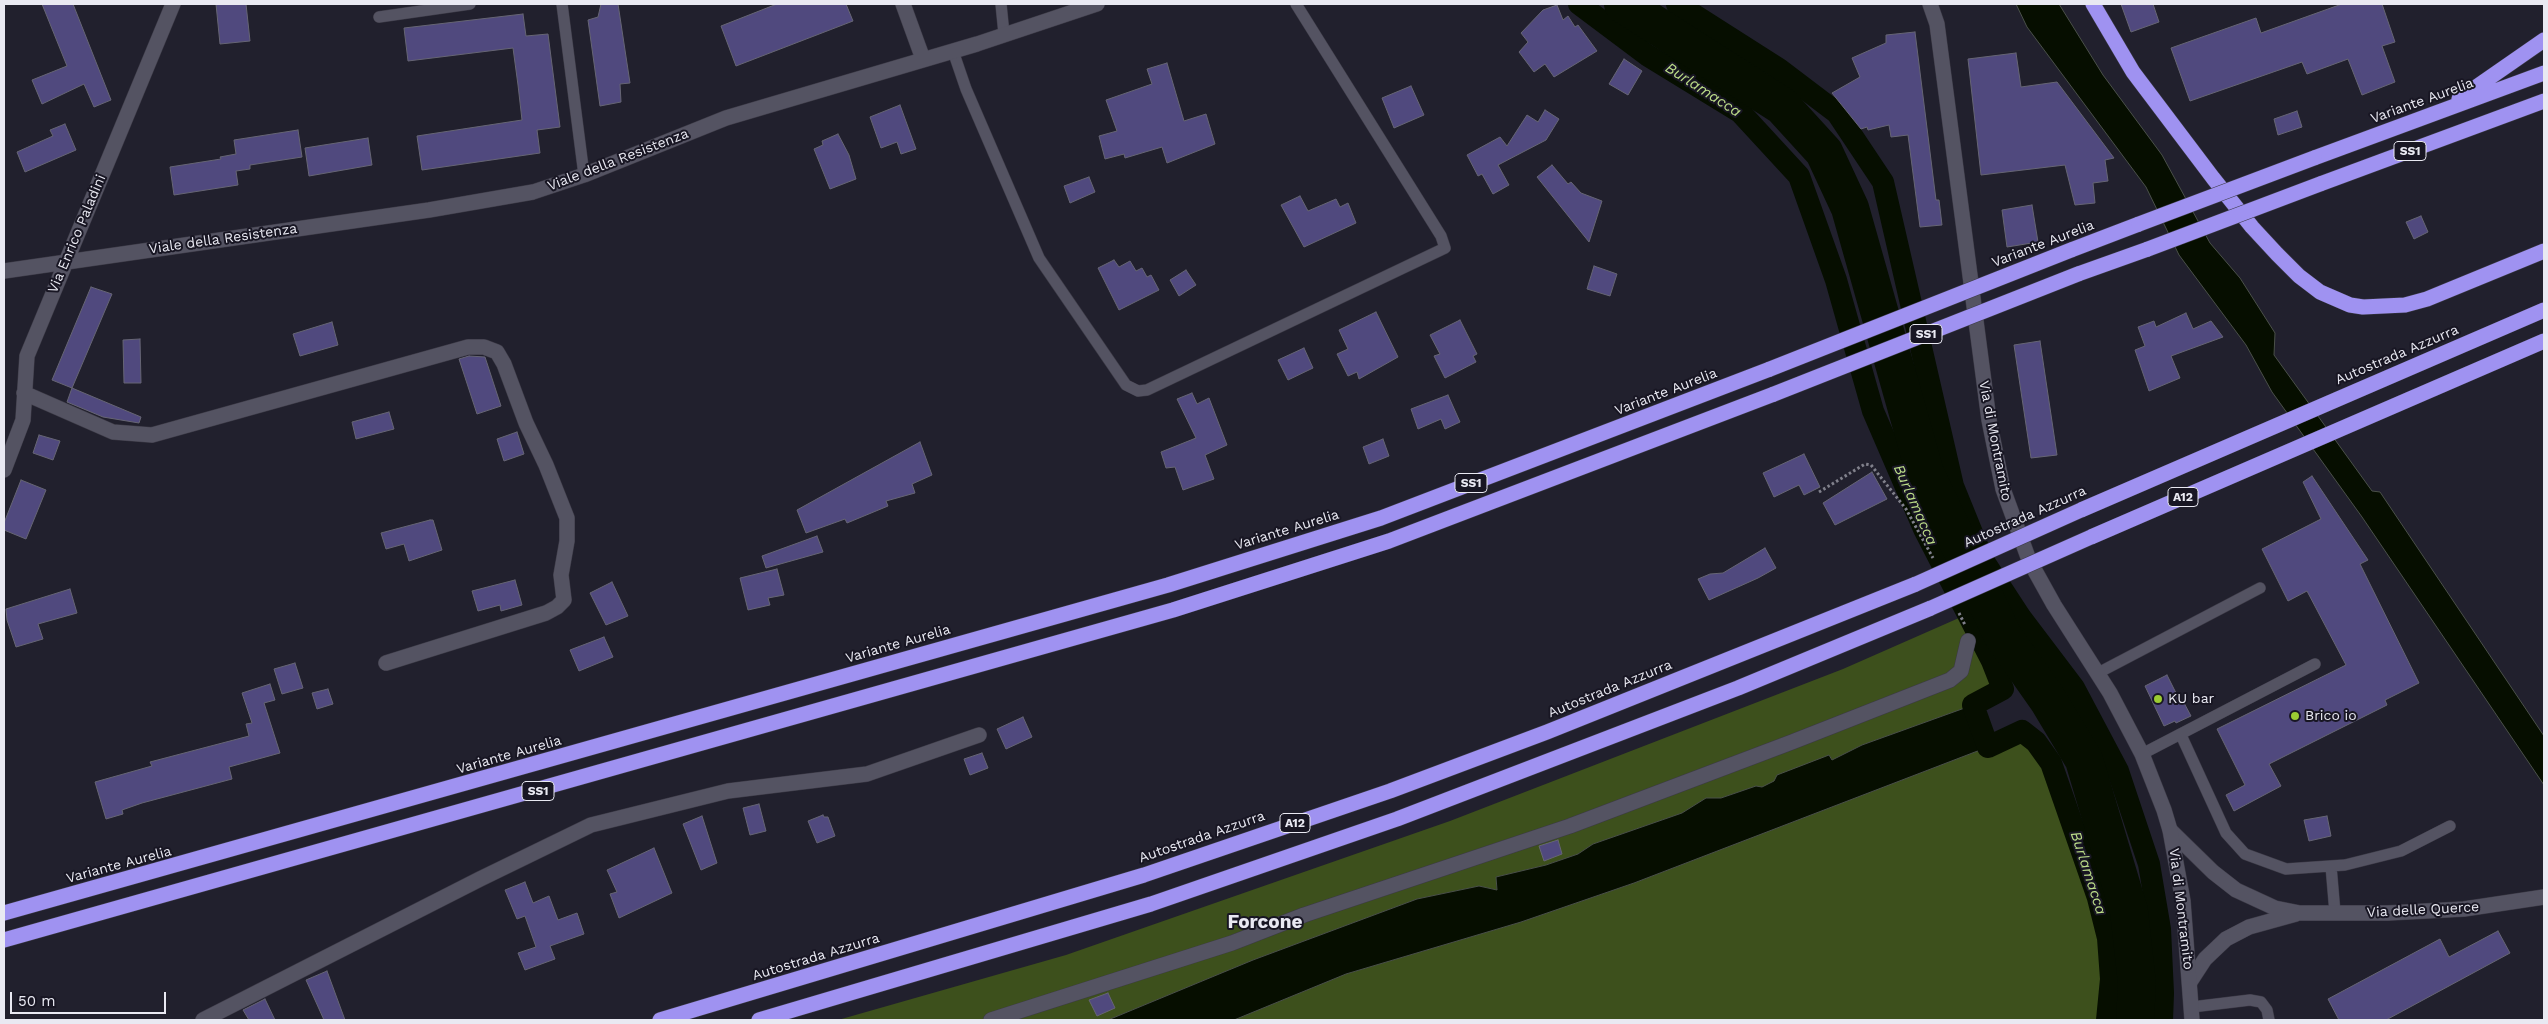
<!DOCTYPE html>
<style>
body{margin:0}
#map{position:relative;width:2548px;height:1024px;overflow:hidden;background:#21202d;font-family:"Work Sans",sans-serif}
canvas{display:block}
.frame{position:absolute;inset:0;border:5px solid #e9e9f2;pointer-events:none}
.scale{position:absolute;left:10px;top:992px;width:156px;height:22px;box-sizing:border-box;border:2px solid #e9e9f2;border-top:0;padding-left:6px;font-size:15px;line-height:18px;white-space:nowrap;color:#e9e9f2;-webkit-text-stroke:4px #181623;paint-order:stroke}
</style>
<div id="map">
<canvas width="2548" height="1024"></canvas>
<div class="frame"></div>
<div class="scale">50 m</div>
</div>
<script>
const ctx = document.querySelector('canvas').getContext('2d');
ctx.lineJoin = 'round';
function fill(path, color) { ctx.fillStyle = color; ctx.fill(path, 'evenodd'); }
const shape = rows => new Path2D(rows.map(r => 'M' + r).join(''));
function strokePath(path, color, width, dash) { ctx.strokeStyle = color; ctx.lineWidth = width; ctx.lineCap = dash ? 'butt' : 'round'; ctx.setLineDash(dash || []); ctx.stroke(path); }
function drawText(font, color, halo, rows, align = 'center') {
  ctx.font = font + ' "Work Sans",sans-serif'; ctx.lineWidth = 4; ctx.setLineDash([]); ctx.textBaseline = 'middle'; ctx.strokeStyle = halo; ctx.fillStyle = color; for (const [text, x, y, turn = 0] of rows) {
    ctx.save(); ctx.translate(x, y); ctx.rotate((+turn || 0) * Math.PI / 180); ctx.textAlign = isNaN(turn) ? turn : align; if (halo) ctx.strokeText(text, 0, 0); ctx.fillText(text, 0, 0); ctx.restore();
  }
}
fill(shape([
 [1968,614,1992,661,2003,689,1973,705,1862,745,1832,760,1829,755,1762,788,1756,786,1721,798,1706,798,1682,813,1593,844,1578,854,1546,865,1496,877,1497,890,1479,886,1417,899,1253,960,1108,1020,838,1020,1066,955,1450,821,1843,669],
 [2022,731,2036,742,2051,763,2098,898,2108,938,2111,979,2107,1020,1234,1020,1346,974,1521,922,1634,883,1988,747]
]), '#3d501c');
const water = shape([
 [2016,4,2059,4,2103,75,2162,155,2210,243,2240,278,2275,333,2274,355,2372,491,2380,492,2544,736,2544,785,2362,517,2272,392,2246,345,2179,255,2146,187,2027,27,2016,4],
 [1973,705,1988,747,1634,883,1521,922,1346,974,1234,1020,1108,1020,1253,960,1417,899,1479,886,1497,890,1496,877,1546,865,1578,854,1593,844,1682,813,1706,798,1721,798,1756,786,1762,787,1774,781,1777,775,1829,755,1832,760,1862,745,1973,705]
]);
fill(water, '#060e00');
strokePath(water, '#4a5049', 1);
strokePath(shape([
 [1579,4,1647,55,1740,112,1799,176,1836,280,1873,411,1924,529,1992,661,2003,689,1973,705,1988,747,2022,731,2036,742,2051,763,2098,898,2108,938,2111,979,2107,1020],
 [1677,4,1779,69,1837,113,1883,182,1953,486,1983,560,2021,618,2074,688,2118,771,2149,864,2160,929,2163,993,2162,1020]
]), '#060e00', 22);
strokePath(shape([
 [1623,4,1782,106,1824,152,1850,208,1925,473,2003,636,2048,700,2084,760,2129,911,2137,984,2135,1020]
]), '#060e00', 38);
const building = shape([
 [42,4,73,4,111,100,94,107,84,84,42,104,32,80,67,66,42,4],
 [216,4,246,4,250,41,220,44,216,4],
 [601,4,618,4,630,83,620,84,621,102,600,106,588,20,598,17,601,4],
 [777,4,846,4,853,21,736,66,721,26,777,4],
 [2121,4,2153,4,2159,22,2131,32,2121,4],
 [2342,4,2382,4,2395,42,2382,46,2395,82,2362,95,2348,59,2307,74,2302,62,2190,101,2171,48,2256,18,2261,33,2342,4],
 [1557,5,1563,20,1568,16,1575,27,1578,25,1597,51,1554,77,1545,64,1534,72,1519,52,1528,42,1521,33,1543,10,1557,5],
 [523,14,526,36,548,34,560,127,537,130,540,153,422,170,417,136,522,120,518,85,513,48,408,61,404,28,523,14],
 [1915,32,1936,200,1939,200,1942,225,1920,227,1908,135,1891,137,1889,125,1868,130,1867,127,1861,129,1832,93,1860,77,1852,58,1886,43,1886,35,1915,32],
 [2016,53,2021,87,2057,82,2114,158,2105,160,2108,181,2093,183,2095,203,2075,205,2065,165,1981,175,1968,59,2016,53],
 [1624,59,1642,71,1628,95,1609,84,1624,59],
 [1167,63,1184,121,1206,114,1215,144,1167,163,1162,147,1125,158,1124,154,1105,159,1099,136,1117,131,1106,100,1152,84,1147,69,1167,63],
 [1411,86,1424,115,1394,128,1382,98,1411,86],
 [900,105,916,149,901,154,897,142,881,148,870,117,900,105],
 [1545,110,1559,119,1546,140,1498,165,1509,185,1493,194,1482,174,1478,176,1467,155,1500,137,1507,146,1527,115,1538,122,1545,110],
 [2297,111,2302,127,2278,135,2274,119,2297,111],
 [65,124,76,150,25,172,17,152,53,136,50,130,65,124],
 [298,130,302,157,250,165,250,169,236,171,238,185,174,195,170,167,221,159,220,157,236,154,234,140,298,130],
 [838,134,849,155,856,179,830,189,814,149,823,145,822,141,838,134],
 [368,138,372,165,309,176,305,148,368,138],
 [1552,165,1568,184,1571,182,1581,193,1602,201,1589,242,1537,177,1552,165],
 [1089,177,1095,192,1070,203,1064,186,1089,177],
 [1300,196,1308,211,1336,199,1340,207,1348,203,1356,223,1304,247,1281,205,1300,196],
 [2032,205,2038,242,2007,247,2002,210,2032,205],
 [2421,216,2428,232,2414,239,2406,222,2421,216],
 [1114,260,1119,267,1130,261,1136,271,1142,268,1147,277,1151,275,1159,290,1119,310,1098,268,1114,260],
 [1594,266,1617,274,1610,296,1587,289,1594,266],
 [1186,270,1196,285,1179,296,1170,280,1186,270],
 [91,287,112,294,72,388,52,380,91,287],
 [1376,312,1398,357,1359,379,1357,372,1348,376,1337,354,1348,349,1339,330,1376,312],
 [2186,313,2193,329,2211,321,2223,337,2171,356,2180,378,2149,391,2135,350,2145,346,2138,327,2154,321,2156,327,2186,313],
 [1460,320,1477,354,1473,356,1476,362,1445,378,1434,356,1440,354,1430,335,1460,320],
 [332,322,338,345,300,356,293,334,332,322],
 [140,339,141,383,124,383,123,340,140,339],
 [2040,341,2057,455,2031,458,2014,345,2040,341],
 [1304,348,1313,368,1288,380,1278,360,1304,348],
 [469,356,485,357,501,406,477,414,459,359,469,356],
 [72,388,141,417,139,423,103,417,67,402,72,388],
 [1192,393,1197,404,1209,398,1227,445,1205,455,1214,479,1183,490,1175,467,1166,468,1161,452,1196,438,1177,399,1192,393],
 [1448,395,1460,422,1445,429,1441,419,1418,429,1411,409,1448,395],
 [389,412,394,429,356,439,352,422,389,412],
 [517,432,524,454,504,461,497,439,517,432],
 [39,435,60,441,53,460,33,453,39,435],
 [1383,439,1389,456,1369,464,1363,447,1383,439],
 [920,442,932,475,912,484,915,493,886,501,888,506,847,523,845,519,806,533,797,510,920,442],
 [1804,454,1820,487,1804,495,1799,485,1774,497,1763,473,1804,454],
 [1872,472,1887,499,1835,525,1823,503,1872,472],
 [2312,476,2368,560,2360,564,2419,683,2385,700,2387,705,2269,764,2281,786,2234,811,2226,795,2245,785,2217,729,2346,665,2307,591,2288,601,2262,549,2321,519,2303,482,2312,476],
 [21,480,46,490,26,539,4,530,4,523,21,480],
 [430,520,433,520,442,550,409,561,404,544,386,549,381,533,430,520],
 [817,536,823,552,766,568,762,556,817,536],
 [1765,548,1776,568,1758,578,1709,600,1698,579,1710,574,1723,573,1765,548],
 [777,569,784,595,768,598,770,605,748,610,740,578,777,569],
 [515,580,522,605,501,611,500,605,478,611,472,591,515,580],
 [612,582,628,616,606,625,590,593,612,582],
 [70,589,77,613,38,624,43,639,16,647,7,620,6,609,70,589],
 [604,637,613,657,579,671,570,650,604,637],
 [295,663,303,688,282,694,274,669,295,663],
 [2167,675,2181,703,2183,701,2191,716,2176,723,2175,721,2164,726,2145,686,2167,675],
 [270,684,275,700,264,703,280,753,229,767,232,779,142,803,122,810,123,814,106,819,95,782,152,766,150,762,249,736,246,724,252,723,242,693,270,684],
 [328,689,333,704,317,709,312,693,328,689],
 [1023,717,1032,737,1006,749,997,729,1023,717],
 [982,753,988,768,970,775,964,759,982,753],
 [759,804,766,831,750,835,743,808,759,804],
 [823,815,824,817,828,817,835,836,817,843,808,821,823,815],
 [702,816,717,863,701,870,683,824,702,816],
 [2327,816,2331,836,2309,841,2304,820,2327,816],
 [1558,840,1562,854,1544,861,1539,846,1558,840],
 [654,848,672,893,619,918,610,894,617,892,607,870,654,848],
 [525,882,533,903,549,896,558,920,577,913,584,934,550,946,555,959,525,970,518,953,536,947,525,916,517,919,505,890,525,882],
 [2498,931,2510,953,2386,1020,2339,1020,2328,999,2440,939,2449,957,2498,931],
 [327,971,345,1020,324,1020,306,980,327,971],
 [1108,993,1115,1008,1097,1016,1089,1000,1108,993],
 [265,999,275,1020,249,1020,243,1010,265,999]
]);
fill(building, '#50497e');
strokePath(building, '#666574', 1);
const lane = shape([
 [562,4,584,175],
 [1001,4,1004,34],
 [379,17,470,4],
 [953,51,966,89,1039,258,1126,385,1138,391,1147,390,1445,248,1441,236,1296,4],
 [2098,673,2260,588],
 [2181,735,2226,833,2245,854,2286,869,2345,865,2401,851,2450,826],
 [2142,754,2315,664],
 [2331,866,2335,913],
 [2192,1007,2250,1000,2261,1002,2267,1010,2269,1020]
]);
const street = shape([
 [903,4,923,59],
 [4,271,429,210,533,192,584,175,726,118,977,44,1097,4],
 [24,393,113,432,152,435,468,347,484,347,497,352,504,364,526,423,546,465,567,518,567,541,561,575,564,600,557,607,546,613,386,663],
 [4,470,23,420,27,356,173,4],
 [2170,830,2213,872,2236,890,2275,908,2300,913,2388,913,2464,909,2544,897],
 [2190,982,2205,959,2226,939,2249,927,2296,914],
 [203,1020,480,879,591,825,728,791,867,774,979,735],
 [991,1020,1232,943,1304,915,1570,826,1792,742,1950,680,1961,671,1968,641]
]);
const secondary = shape([
 [1930,4,1937,24,1989,420,2003,489,2029,560,2054,605,2110,693,2142,754,2164,810,2170,830,2183,901,2192,1020]
]);
const highway = shape([
 [2093,4,2133,72,2213,178,2252,227,2277,254,2299,276,2320,292,2350,305,2363,307,2405,305,2427,299,2544,251],
 [2459,99,2544,40],
 [2314,158,2544,73],
 [2320,184,2544,101],
 [2071,250,2139,224],
 [2078,274,2148,249],
 [2081,510,2544,310],
 [2091,537,2544,341],
 [4,913,1168,585,1381,518,1770,369],
 [4,940,1173,610,1389,541,1774,394],
 [660,1020,1144,875,1390,791,1547,732,1916,584],
 [759,1020,1151,904,1397,819,1738,688,1931,608]
]);
strokePath(lane, '#3c3a46', 12);
strokePath(street, '#3c3a46', 16);
strokePath(secondary, '#3c3a46', 16);
strokePath(highway, '#3c3a46', 16);
strokePath(shape([
 [1819,492,1865,464,1871,465,1906,509,1933,558],
 [1959,613,1965,625]
]), '#80808b', 3, [2.5, 2.5]);
strokePath(lane, '#545362', 11);
strokePath(street, '#545362', 15);
strokePath(secondary, '#545362', 15);
strokePath(highway, '#9f92f1', 15);
const highwayBridge = shape([
 [2139,224,2314,158],
 [2148,249,2320,184],
 [1770,369,2071,250],
 [1774,394,2078,274],
 [1916,584,2081,510],
 [1931,608,2091,537]
]);
strokePath(highwayBridge, '#3c3a46', 16, []);
strokePath(highwayBridge, '#9f92f1', 15);
for (const [x, y, r, color] of [
 [2158,699,5,"#9bcb33"],
 [2295,716,5,"#9bcb33"]
]) { const dot = new Path2D(); dot.arc(x, y, r, 0, 2 * Math.PI); ctx.fillStyle = color; ctx.fill(dot); strokePath(dot, '#181623', 2); }
for (const [x, y, w] of [
 [2410,151,32],
 [1926,334,32],
 [1471,483,32],
 [2183,497,30],
 [538,791,32],
 [1295,823,30]
]) { const box = new Path2D(); box.roundRect(x - w / 2, y - 9.5, w, 19, 4); ctx.fillStyle = '#181623'; ctx.fill(box); strokePath(box, '#e9e9f2', 1); }
drawText('bold 12px', '#e9e9f2', null, [
 ["SS1",2410,151],
 ["SS1",1926,334],
 ["SS1",1471,483],
 ["A12",2183,497],
 ["SS1",538,791],
 ["A12",1295,823]
]);
drawText('14px', '#e9e9f2', '#181623', [
 ["Variante Aurelia",2422,101,-20],
 ["Viale della Resistenza",618,160,-21],
 ["Via Enrico Paladini",77,234,-67],
 ["Viale della Resistenza",223,239,-8],
 ["Variante Aurelia",2043,244,-21],
 ["Autostrada Azzurra",2397,355,-23],
 ["Variante Aurelia",1666,392,-21],
 ["Via di Montramito",1995,441,79],
 ["Autostrada Azzurra",2025,517,-24],
 ["Variante Aurelia",1287,530,-17],
 ["Variante Aurelia",898,644,-16],
 ["Autostrada Azzurra",1610,689,-22],
 ["Variante Aurelia",509,755,-16],
 ["Autostrada Azzurra",1202,837,-19],
 ["Variante Aurelia",119,865,-15],
 ["Via di Montramito",2181,909,83],
 ["Via delle Querce",2423,910,-3],
 ["Autostrada Azzurra",816,957,-17]
]);
drawText('14px', '#e9e9f2', '#181623', [
 ["KU bar",2168,699],
 ["Brico io",2305,716]
], 'left');
drawText('italic 15px', '#bbdc88', '#181623', [
 ["Burlamacca",1703,90,33],
 ["Burlamacca",1915,505,66],
 ["Burlamacca",2088,873,72]
]);
drawText('bold 19px', '#e9e9f2', '#181623', [
 ["Forcone",1265,922]
]);
</script>
